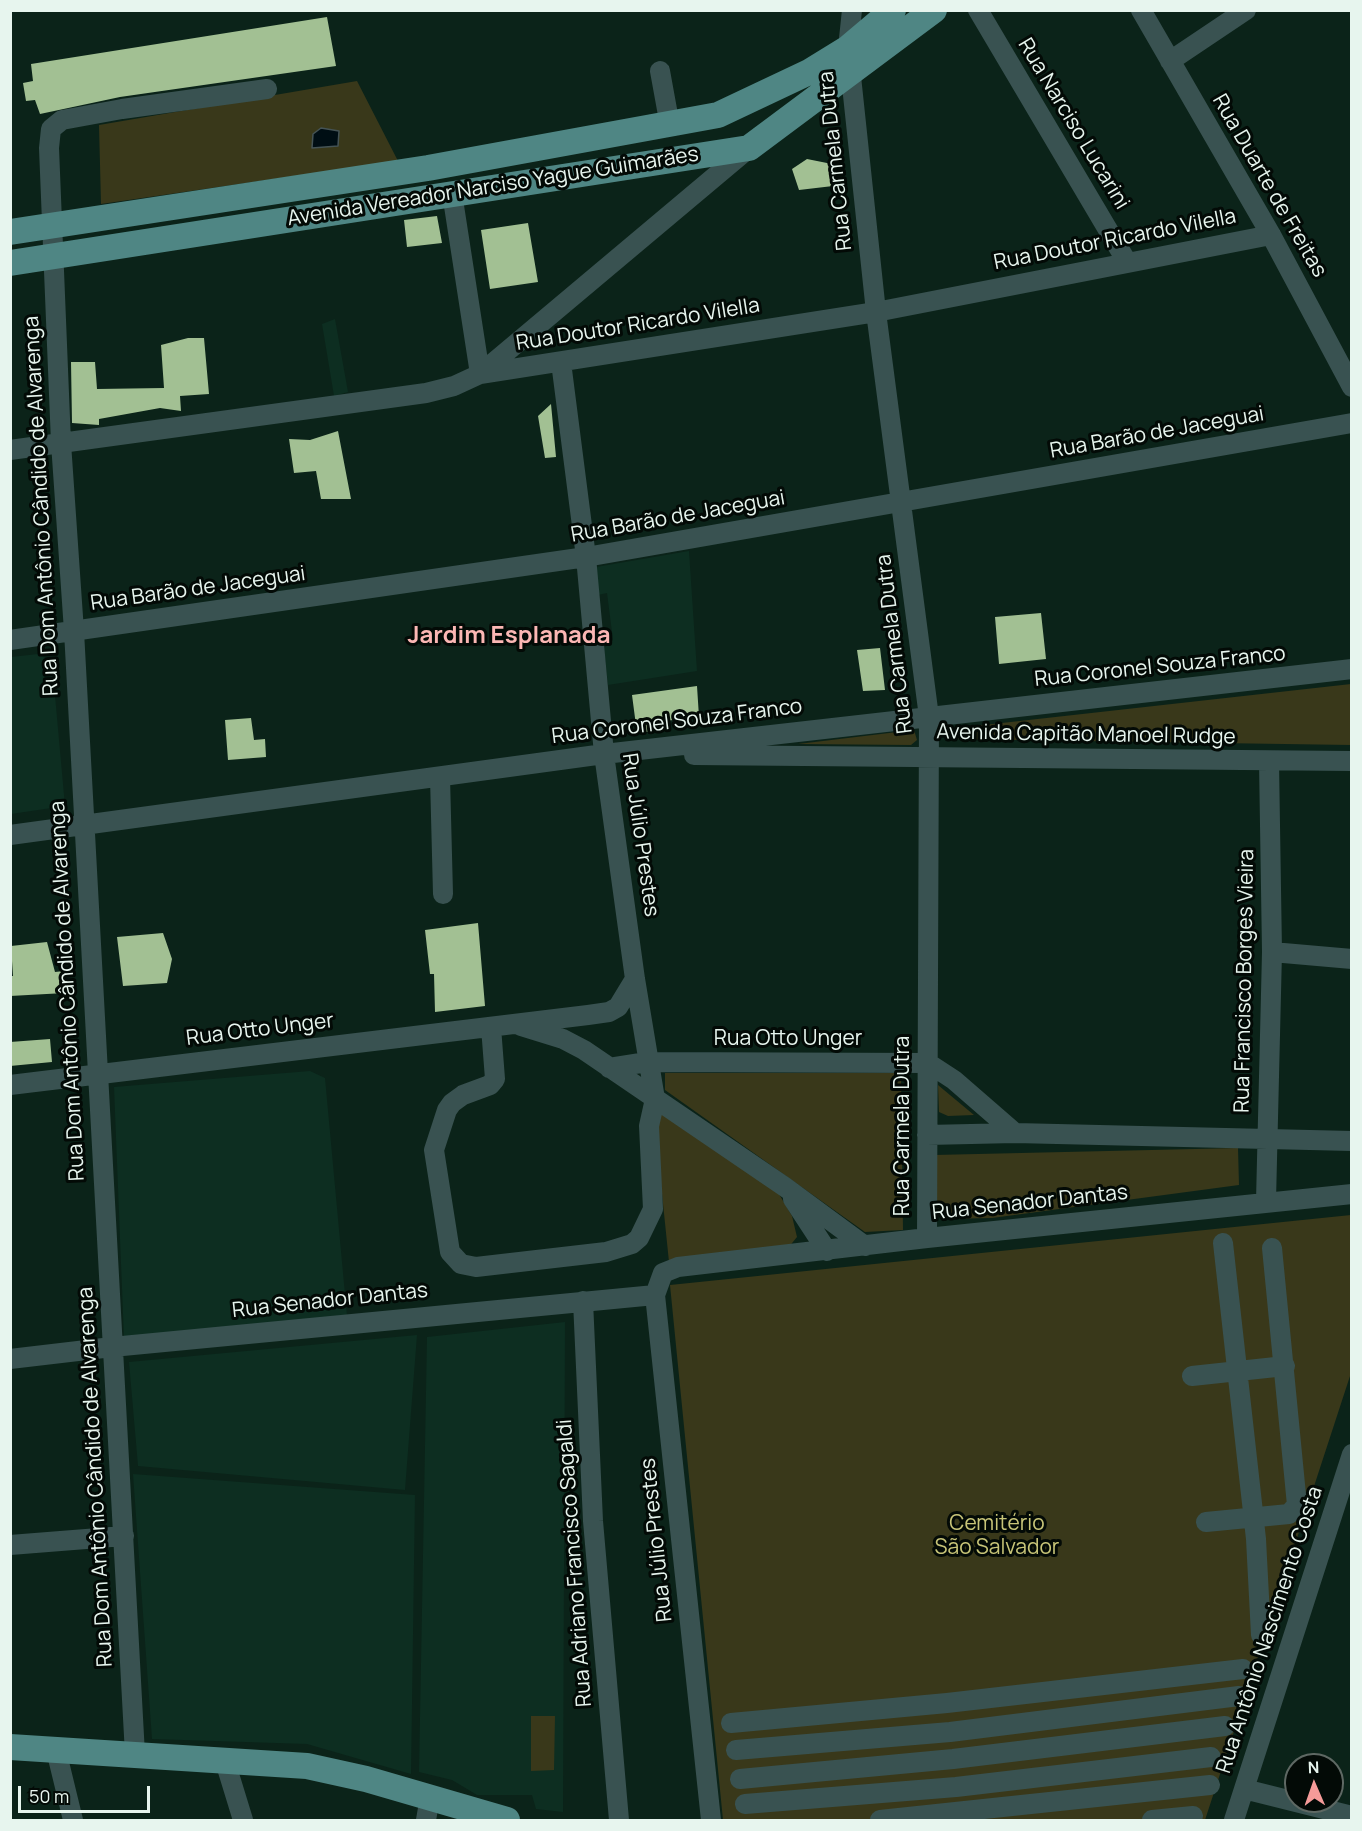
<!DOCTYPE html>
<meta charset="utf-8">
<style>
body{margin:0}
#map{position:relative;width:1362px;height:1831px;overflow:hidden;background:#0b2319;font-family:Manrope,sans-serif}
canvas{display:block}
.frame{position:absolute;inset:0;border:12px solid #e7f5ee;pointer-events:none}
.north{position:absolute;left:1284px;top:1753px;width:60px;height:60px;box-sizing:border-box;background:#030a06;border:2px solid #5e6863;border-radius:50%;rotate:358deg;font-size:16px;font-weight:700;line-height:24px;text-align:center;color:#e7f5ee}
.north::after{content:'';display:block;margin:auto;width:21px;height:27px;background:#f59b99;clip-path:polygon(50% 0,100% 100%,50% 72%,0 100%)}
.scale{position:absolute;left:18px;top:1786px;width:132px;height:27px;box-sizing:border-box;border:3px solid #e7f5ee;border-top:0;padding-left:8px;font-size:18px;line-height:21px;white-space:nowrap;color:#e7f5ee;-webkit-text-stroke:4px #030a06;paint-order:stroke}
</style>
<div id="map">
<canvas width="1362" height="1831"></canvas>
<div class="frame"></div>
<div class="north">N</div>
<div class="scale">50 m</div>
</div>
<script>
const ctx = document.querySelector('canvas').getContext('2d');
ctx.lineJoin = 'round';
function fill(path, color) { ctx.fillStyle = color; ctx.fill(path, 'evenodd'); }
const shape = rows => new Path2D(rows.map(r => 'M' + r).join(''));
function strokePath(path, color, width, dash) { ctx.strokeStyle = color; ctx.lineWidth = width; ctx.lineCap = dash ? 'butt' : 'round'; ctx.setLineDash(dash || []); ctx.stroke(path); }
function drawText(font, color, halo, rows, align = 'center') {
  ctx.font = font + ' Manrope,sans-serif'; ctx.lineWidth = 6; ctx.setLineDash([]); ctx.textBaseline = 'middle'; ctx.strokeStyle = halo; ctx.fillStyle = color; for (const [text, x, y, turn = 0] of rows) {
    ctx.save(); ctx.translate(x, y); ctx.rotate((+turn || 0) * Math.PI / 180); ctx.textAlign = isNaN(turn) ? turn : align; if (halo) ctx.strokeText(text, 0, 0); ctx.fillText(text, 0, 0); ctx.restore();
  }
}
fill(shape([
 [335,319,348,392,334,396,322,324],
 [689,551,697,671,608,685,604,648,613,640,607,593,598,595,596,567],
 [38,654,52,662,65,806,11,814,11,657],
 [310,1071,325,1078,347,1316,124,1339,114,1087],
 [565,1322,563,1812,536,1809,532,1795,477,1795,452,1780,419,1772,427,1337],
 [417,1335,405,1490,138,1466,129,1362],
 [133,1474,415,1495,411,1774,307,1744,152,1739]
]), '#0d2e21');
fill(shape([
 [357,81,398,161,101,204,99,125],
 [1351,684,1351,745,948,739,948,729],
 [914,730,917,740,911,745,798,744],
 [665,1073,901,1073,903,1230,865,1232,665,1090],
 [938,1085,974,1115,948,1116,939,1112],
 [659,1110,776,1189,792,1216,797,1237,788,1248,669,1262,654,1116],
 [1238,1148,1239,1185,992,1218,945,1219,933,1208,934,1155],
 [1351,1215,1351,1373,1205,1820,723,1820,670,1285],
 [531,1716,555,1716,554,1770,531,1771]
]), '#39381a');
const water = shape([
 [321,128,339,131,338,146,312,148,313,134,321,128]
]);
fill(water, '#000e14');
strokePath(water, '#455355', 1.5);
fill(shape([
 [327,17,336,66,120,97,40,114,35,100,26,101,23,83,33,81,31,64],
 [807,159,832,164,833,186,799,190,792,169],
 [437,216,442,243,407,247,404,220],
 [528,223,538,282,490,289,481,230],
 [188,338,204,338,209,394,180,396,181,411,160,408,99,419,99,425,72,423,71,362,95,362,97,389,164,388,161,345],
 [551,404,556,457,545,458,538,416],
 [338,431,351,499,321,499,316,471,294,473,289,439,310,440],
 [1041,613,1046,659,999,664,995,617],
 [880,648,885,690,863,691,857,650],
 [697,686,699,717,656,722,656,731,637,733,632,695],
 [251,718,254,740,265,739,266,757,228,760,225,720],
 [478,923,485,1006,435,1012,434,974,430,974,425,930],
 [163,933,172,959,167,983,123,986,117,937],
 [47,942,55,972,64,971,65,993,10,996,10,976,13,976,11,946],
 [50,1039,52,1062,10,1066,10,1042]
]), '#a2c093');
strokePath(shape([
 [852,10,848,48,876,312,929,717,927,1238],
 [978,10,1127,262],
 [1141,10,1271,235,1352,387],
 [1170,61,1246,10],
 [660,71,670,126],
 [452,193,480,374],
 [561,362,586,557,604,754,635,979,655,1099],
 [480,374,749,148],
 [10,450,426,393,454,386,480,374,876,312,1271,235],
 [10,640,586,557,1352,423],
 [694,755,1352,761],
 [440,777,443,894],
 [10,835,604,754,1352,669],
 [1272,952,1352,959],
 [521,1026,563,1039,584,1050,785,1187,865,1246],
 [491,1027,495,1079,490,1085,463,1095,452,1103,447,1110,434,1150,450,1252,461,1264,476,1267,606,1252,632,1244,639,1238,653,1209,649,1126,655,1099],
 [609,1068,647,1062,928,1063,954,1080,1015,1133],
 [10,1085,588,1015,609,1012,618,1007,635,979],
 [927,1135,1015,1133,1352,1141],
 [793,1199,827,1251],
 [1266,1201,1272,952,1269,761],
 [1223,1243,1256,1539,1261,1635],
 [583,1301,593,1521,619,1820],
 [10,1359,112,1347,655,1295],
 [1192,1376,1285,1366],
 [1206,1522,1289,1514,1297,1505,1272,1248],
 [10,1545,124,1536],
 [731,1723,947,1703,1243,1669],
 [56,1750,73,1820],
 [736,1750,950,1732,1239,1696],
 [135,1754,74,631,61,443,49,148,51,129,62,120,122,109,267,89],
 [224,1758,243,1820],
 [740,1779,953,1759,1225,1726],
 [1244,1789,1352,1816],
 [745,1804,956,1787,1211,1757],
 [426,1820,430,1797],
 [711,1820,655,1295,663,1273,678,1267,927,1238,1352,1194],
 [880,1820,1210,1785],
 [1152,1820,1193,1816],
 [1234,1820,1352,1454]
]), '#395251', 20);
strokePath(shape([
 [10,232,428,168,718,115,809,72,848,48,893,10],
 [10,263,749,148,934,10],
 [10,1747,307,1766,366,1779,507,1820]
]), '#4f8684', 26);
drawText('21px', '#e7f5ee', '#030a06', [
 ["Rua Narciso Lucarini",1073,124,59],
 ["Rua Carmela Dutra",836,161,-96],
 ["Rua Duarte de Freitas",1269,186,60],
 ["Avenida Vereador Narciso Yague Guimarães",493,187,-9],
 ["Rua Doutor Ricardo Vilella",1115,240,-11],
 ["Rua Doutor Ricardo Vilella",638,325,-9],
 ["Rua Barão de Jaceguai",1157,433,-10],
 ["Rua Dom Antônio Cândido de Alvarenga",42,506,-93],
 ["Rua Barão de Jaceguai",678,517,-10],
 ["Rua Barão de Jaceguai",198,589,-8],
 ["Rua Carmela Dutra",895,644,-97],
 ["Rua Coronel Souza Franco",1160,667,-6],
 ["Rua Coronel Souza Franco",677,722,-7],
 ["Avenida Capitão Manoel Rudge",1086,735,1],
 ["Rua Júlio Prestes",640,835,82],
 ["Rua Francisco Borges Vieira",1245,981,-89],
 ["Rua Dom Antônio Cândido de Alvarenga",68,991,-93],
 ["Rua Otto Unger",260,1030,-7],
 ["Rua Otto Unger",788,1039],
 ["Rua Carmela Dutra",903,1126,-90],
 ["Rua Senador Dantas",1030,1203,-6],
 ["Rua Senador Dantas",330,1301,-6],
 ["Rua Dom Antônio Cândido de Alvarenga",96,1477,-93],
 ["Rua Júlio Prestes",657,1540,-96],
 ["Rua Adriano Francisco Sagaldi",575,1563,-94],
 ["Rua Antônio Nascimento Costa",1270,1630,-72]
]);
drawText('21px', '#c8c578', '#030a06', [
 ["Cemitério",997,1524],
 ["São Salvador",997,1548]
]);
drawText('bold 24px', '#fbb7b4', '#030a06', [
 ["Jardim Esplanada",509,636]
]);
</script>
